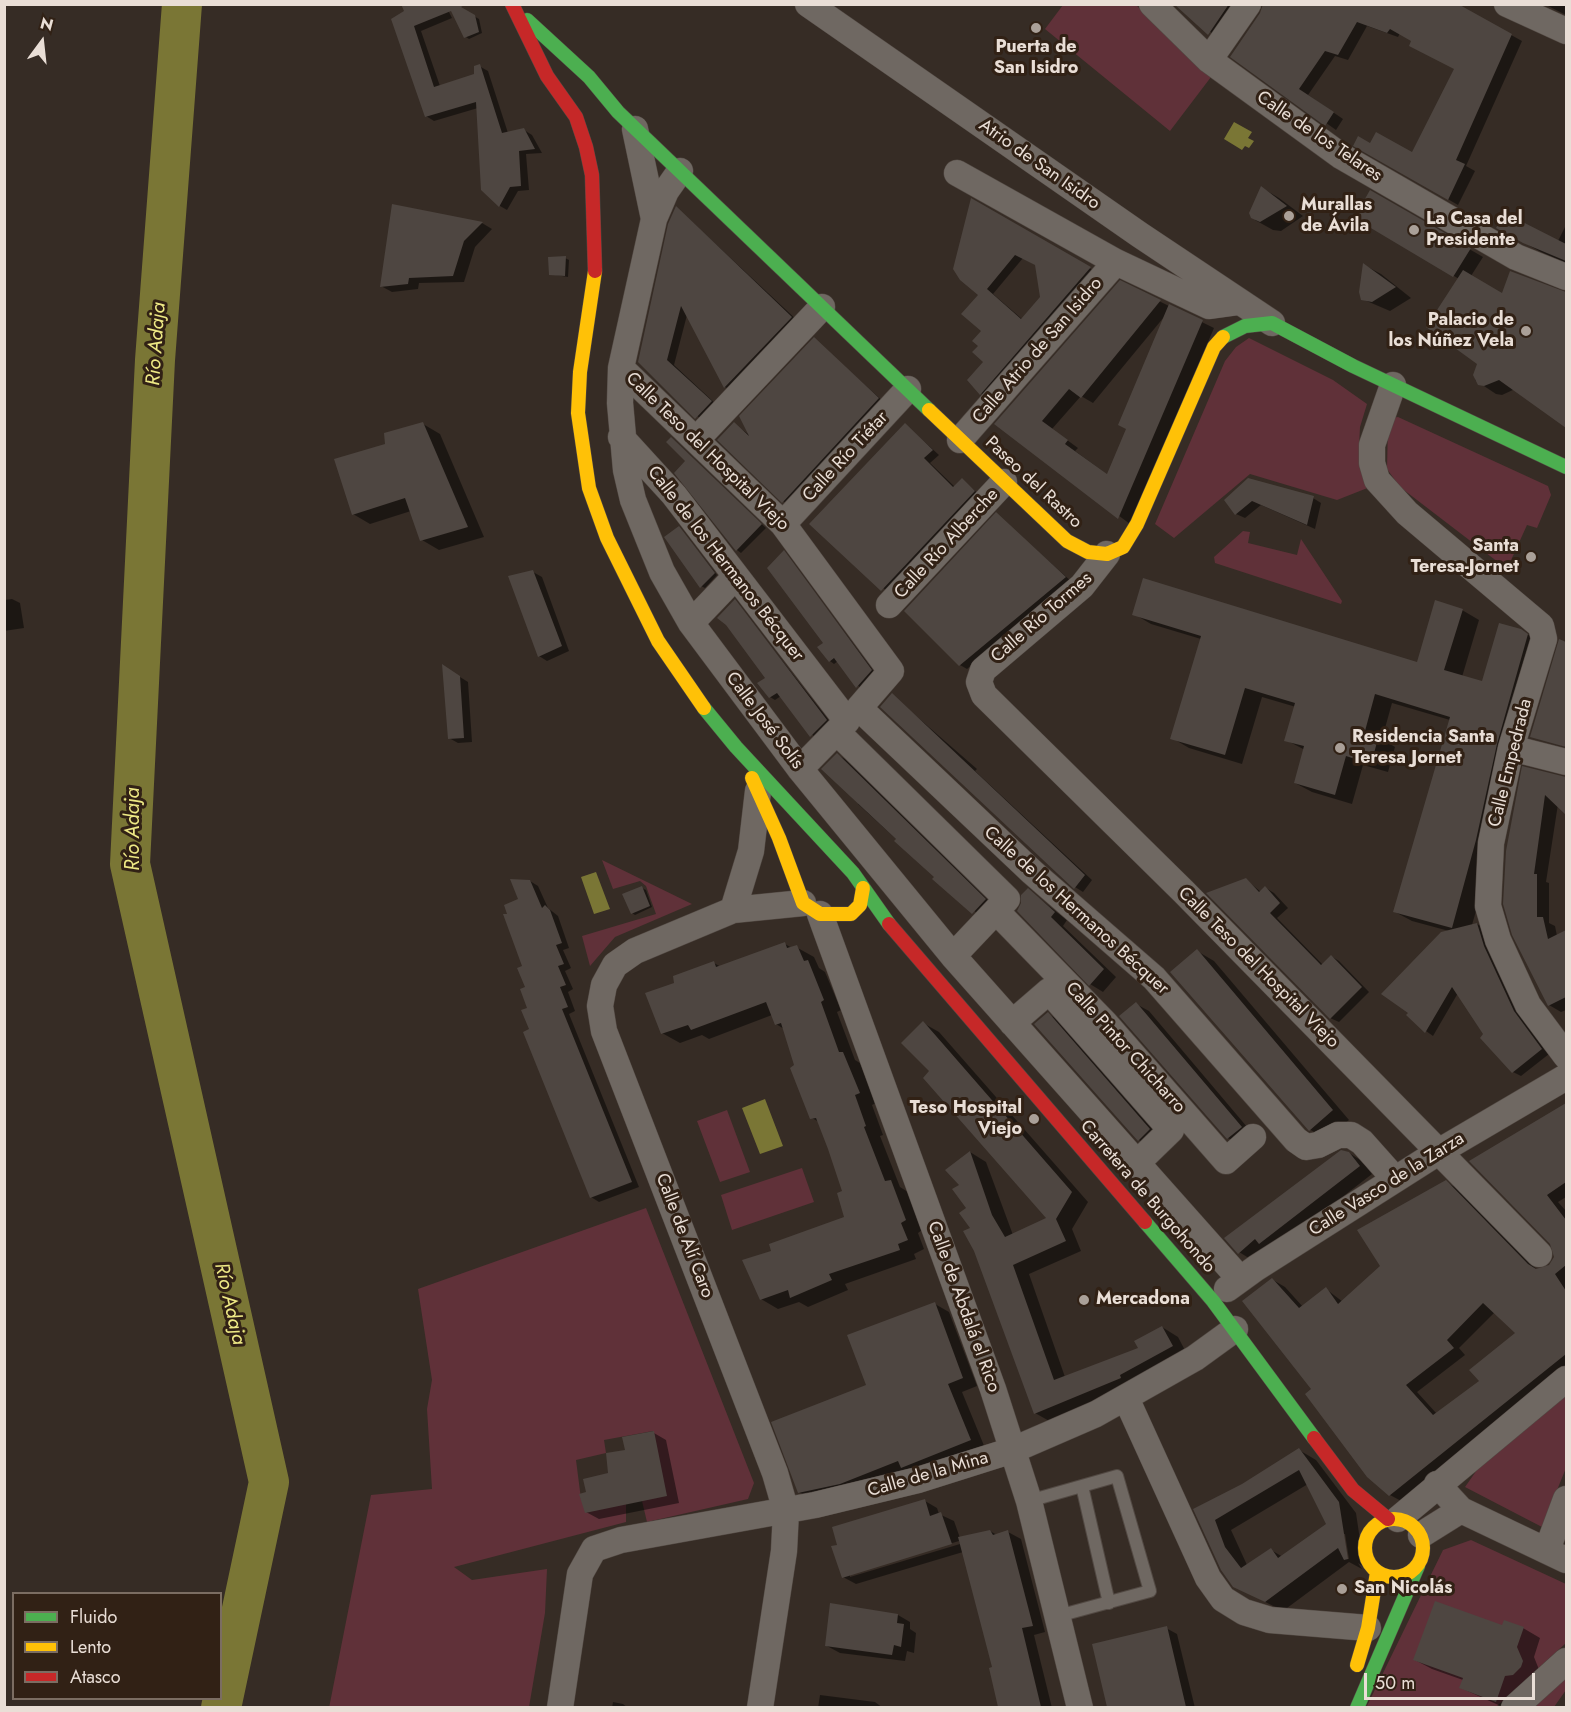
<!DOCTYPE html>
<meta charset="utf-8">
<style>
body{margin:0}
#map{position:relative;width:1571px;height:1712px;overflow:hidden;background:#362c25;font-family:Jost,sans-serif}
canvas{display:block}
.frame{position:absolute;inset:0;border:6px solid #e9ded6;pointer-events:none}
.legend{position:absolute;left:12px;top:1592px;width:210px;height:108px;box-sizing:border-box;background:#312115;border:2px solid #7b6d62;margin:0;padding:8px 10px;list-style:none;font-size:18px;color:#e9ded6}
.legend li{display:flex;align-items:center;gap:12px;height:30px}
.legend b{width:30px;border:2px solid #7b6d62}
.north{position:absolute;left:12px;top:12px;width:60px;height:60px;-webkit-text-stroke:4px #312115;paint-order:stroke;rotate:15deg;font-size:16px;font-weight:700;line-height:24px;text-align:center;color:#e9ded6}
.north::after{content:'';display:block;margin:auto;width:21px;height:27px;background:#e9ded6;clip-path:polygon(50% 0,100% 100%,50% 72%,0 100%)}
.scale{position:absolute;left:1364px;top:1673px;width:171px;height:27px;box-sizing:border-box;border:3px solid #e9ded6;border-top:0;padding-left:8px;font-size:18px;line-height:21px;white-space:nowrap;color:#e9ded6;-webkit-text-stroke:4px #312115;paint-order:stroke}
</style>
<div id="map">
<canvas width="1571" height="1712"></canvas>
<div class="frame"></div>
<ul class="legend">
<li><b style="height:8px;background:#4caf50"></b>Fluido</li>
<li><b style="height:8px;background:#ffc107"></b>Lento</li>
<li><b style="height:8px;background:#c62828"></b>Atasco</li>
</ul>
<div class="north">N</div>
<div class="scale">50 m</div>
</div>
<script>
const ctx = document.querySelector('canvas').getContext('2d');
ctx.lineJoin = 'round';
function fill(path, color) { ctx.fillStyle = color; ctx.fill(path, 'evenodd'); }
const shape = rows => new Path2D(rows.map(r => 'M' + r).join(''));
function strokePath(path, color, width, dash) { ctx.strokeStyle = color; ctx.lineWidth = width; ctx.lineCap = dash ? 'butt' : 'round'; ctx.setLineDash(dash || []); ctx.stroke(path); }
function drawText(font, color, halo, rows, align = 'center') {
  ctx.font = font + ' Jost,sans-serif'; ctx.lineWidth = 6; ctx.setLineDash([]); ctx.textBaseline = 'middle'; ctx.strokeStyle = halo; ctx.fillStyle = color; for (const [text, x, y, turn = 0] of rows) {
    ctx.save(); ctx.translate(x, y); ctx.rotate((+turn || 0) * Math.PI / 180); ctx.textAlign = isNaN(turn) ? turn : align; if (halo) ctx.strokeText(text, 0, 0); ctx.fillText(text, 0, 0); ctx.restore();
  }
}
fill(shape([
 [1063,5,1136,5,1211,77,1170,131,1045,29],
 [1249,338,1333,380,1367,404,1360,427,1359,447,1370,487,1337,500,1250,474,1174,538,1155,524,1225,361,1236,347],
 [1398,417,1548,486,1551,495,1537,528,1527,525,1507,569,1400,487,1387,469,1388,426,1392,418],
 [1243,531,1250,532,1248,543,1297,555,1301,539,1342,601,1341,604,1215,563,1214,557],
 [602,860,692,904,615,937,590,966,582,936,656,914,646,886,640,881,613,889],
 [727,1110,750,1172,720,1182,697,1121],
 [802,1168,814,1202,732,1230,721,1195],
 [646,1208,754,1483,748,1499,647,1522,642,1501,653,1431,604,1440,606,1453,576,1460,581,1499,626,1504,626,1522,454,1567,472,1580,547,1569,545,1613,529,1707,329,1708,371,1495,432,1489,427,1409,432,1380,418,1289],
 [1566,1394,1566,1468,1542,1527,1465,1487,1486,1457],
 [1471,1540,1566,1584,1566,1643,1496,1707,1366,1708,1443,1550],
 [1566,1672,1566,1690,1554,1707,1527,1708]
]), '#603139');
fill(shape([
 [1234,122,1252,132,1248,138,1254,141,1249,148,1245,146,1242,150,1224,139],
 [596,872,610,909,594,914,581,877],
 [765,1099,783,1146,760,1154,742,1108]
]), '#7a7635');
fill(shape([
 [445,4,452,18,421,31,440,86,476,75,479,66,488,71,508,133,524,130,532,135,542,153,526,154,529,190,518,191,507,210,500,206,478,108,434,121,426,116,392,20],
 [453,4,479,19,482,33,469,39,466,37],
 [1177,4,1243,4,1219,39],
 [1455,4,1522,41,1466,166,1475,171,1458,205,1355,145,1371,145,1413,154,1455,69,1413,41,1400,33,1398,37,1367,26,1348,60,1335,56,1308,95,1343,119,1336,130,1232,56,1262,13],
 [1544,4,1566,4,1566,15],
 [1262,188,1279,198,1303,216,1281,231,1273,230,1255,220],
 [1371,192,1483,257,1471,276,1503,295,1566,292,1566,426,1515,389,1502,395,1496,394,1475,380,1479,363,1459,279,1356,217],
 [972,200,1098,273,988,398,981,393,985,361,980,346,983,331],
 [1023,258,1036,265,1041,298,1022,319,993,294],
 [393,205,482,223,492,229,475,247,464,282,419,283,418,289,392,292,381,286],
 [677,208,799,322,733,391,725,387,687,315,674,365,718,406,704,422,639,362],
 [1566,225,1566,263,1541,252,1498,228,1558,241],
 [565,258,569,260,568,277,550,274],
 [1364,265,1381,274,1411,298,1390,311,1362,299],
 [1120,282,1214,328,1130,524,996,424],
 [1164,317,1127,429,1108,475,1075,451,1078,448,1052,429,1081,396,1093,403],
 [814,339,885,403,791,506,783,501,734,424,751,436],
 [423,424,440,434,484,537,439,550,422,540,411,511,370,524,353,514,387,445],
 [906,425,939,455,930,463,955,487,962,480,981,496,890,594,811,524],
 [671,439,766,528,741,553,737,550,687,461],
 [1313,498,1321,503,1315,529,1261,505,1245,518,1236,514,1226,500],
 [996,514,1072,582,967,669,960,665],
 [679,528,717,575,705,588,701,586],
 [784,552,875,673,861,689,838,661,834,664,830,661,825,643],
 [533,572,542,577,569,651,547,661,539,656],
 [12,599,20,603,24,628,4,631,4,600],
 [735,601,831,723,816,739,781,696,775,700,770,697,767,678],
 [1462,610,1479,620,1462,677,1483,683,1521,630,1538,641,1493,851,1472,925,1477,924,1485,928,1549,1054,1521,1076,1513,1072,1458,993,1433,1036,1426,1031,1449,931,1412,921,1395,912,1450,720,1392,703,1382,739,1395,747,1388,772,1363,765,1352,804,1312,792,1295,783,1305,750,1286,740,1296,707,1262,697,1242,764,1189,748,1172,738,1201,639,1151,624,1134,614,1418,664],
 [1566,635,1566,747,1543,738],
 [444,667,468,682,472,742,458,743,449,738],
 [892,695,977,769,975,771,1092,880,1083,892,1075,887],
 [837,755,845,759,993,905,981,917,858,804,860,802],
 [1524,768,1566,778,1566,813,1558,804,1546,882,1549,883,1549,923,1555,926,1557,936,1566,932,1566,1010,1561,1012,1549,1005,1513,934],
 [1245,879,1261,892,1266,888,1274,893,1288,908,1277,918,1323,965,1331,956,1339,961,1369,992,1339,1022,1330,1018],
 [530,881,538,886,548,908,558,916,569,948,563,950,571,968,565,971,573,989,568,992,575,1011,569,1014,639,1187,599,1202,591,1197,531,1030,524,967,509,915],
 [642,888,646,890,652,907,635,915,632,913],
 [1028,890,1067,920,1063,926,1116,977,1103,992,1090,984],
 [785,944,792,948,796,947,814,957,819,968,825,972,841,1010,837,1012,855,1060,860,1063,876,1103,872,1105,883,1135,880,1136,900,1187,908,1192,922,1230,918,1233,924,1249,914,1254,916,1259,845,1284,848,1290,808,1307,799,1302,778,1309,761,1299,772,1252,846,1217,844,1192,819,1122,812,1118,784,1029,776,1024,772,1015,709,1039,702,1035,680,1043,662,1033,675,984,714,963,721,967],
 [1197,951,1214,961,1349,1120,1327,1139,1307,1128],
 [1136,1004,1149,1011,1253,1134,1240,1145,1228,1138],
 [1048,1014,1060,1021,1162,1137,1151,1148,1139,1140],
 [923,1023,939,1032,1088,1202,1072,1229,1081,1251,1029,1274,1065,1377,1140,1349,1162,1327,1178,1337,1188,1356,1051,1422,1035,1413,975,1250,962,1186,970,1152,986,1162,1013,1235,1048,1219,931,1071],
 [1566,1104,1566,1197,1558,1202,1566,1211,1566,1370,1403,1502,1390,1495,1313,1390,1273,1280,1285,1287,1303,1307,1326,1289,1343,1302,1382,1266,1446,1182,1458,1189,1537,1270,1550,1266,1555,1258,1551,1243,1471,1161],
 [1495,1312,1518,1333,1481,1382,1437,1414,1417,1392,1465,1355,1459,1348],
 [1349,1153,1362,1161,1372,1174,1273,1251,1252,1260,1239,1252],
 [935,1304,949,1312,977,1386,962,1392,985,1448,813,1500,799,1492,868,1386],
 [654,1433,666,1440,679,1503,599,1519,586,1512,588,1493,610,1474,627,1452],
 [1299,1450,1316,1460,1356,1513,1364,1567,1358,1563,1362,1569,1349,1562,1283,1611,1234,1586,1195,1510,1243,1486],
 [1308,1484,1328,1525,1283,1557,1271,1550,1247,1565,1231,1530],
 [1342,1534,1345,1534,1349,1559,1346,1559],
 [925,1501,937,1508,939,1514,954,1521,960,1538,990,1531,997,1535,1008,1532,1021,1539,1045,1632,1034,1635,1052,1708,999,1708,990,1669,994,1668,963,1552,856,1584,843,1577,839,1546],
 [959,1541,960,1544,850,1577,850,1574],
 [898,1615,910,1622,910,1629,916,1633,914,1653,907,1651,905,1661,840,1653,827,1646],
 [1503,1627,1523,1628,1540,1638,1534,1657,1538,1667,1538,1677,1505,1708,1461,1688,1463,1680,1432,1669,1415,1660],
 [1166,1628,1177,1634,1195,1708,1109,1708,1094,1645],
 [820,1695,875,1702,883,1708,818,1708],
 [613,1702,623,1704,628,1708,612,1708]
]), '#0007');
strokePath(shape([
 [182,4,155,360,130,864,269,1482,221,1708]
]), '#7a7635', 40);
fill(shape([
 [401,4,466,4,461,7,475,15,479,32,464,38,451,11,414,26,434,87,474,74,474,66,480,64,502,133,524,128,535,149,519,151,521,186,510,187,499,207,481,190,476,102,425,117,391,19,404,11],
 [1174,4,1229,4,1208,35],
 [1263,4,1458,4,1512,34,1456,160,1465,164,1448,200,1353,146,1358,136,1370,143,1376,132,1412,152,1454,69,1409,46,1411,41,1390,29,1387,33,1357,22,1338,55,1325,51,1299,89,1334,112,1325,126,1230,57,1260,13],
 [1261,186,1287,206,1260,222,1251,218,1249,213],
 [1370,190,1471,248,1453,277,1354,218],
 [971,198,1091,267,980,395,967,380,983,362,972,352,978,346,972,341,981,331,961,314,978,295,960,280,953,269],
 [1015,255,1035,265,1040,297,1021,319,987,289],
 [392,204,483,222,464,241,453,276,409,278,408,284,380,287],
 [676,206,792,317,724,388,681,306,667,360,712,401,695,419,638,362,668,224],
 [1505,213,1566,244,1566,261,1523,243,1496,228],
 [566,256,565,276,549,275,548,257],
 [1363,263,1396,287,1372,302,1361,300,1359,292],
 [1463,270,1502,293,1510,271,1566,292,1566,428,1499,380,1484,386,1478,385,1473,375,1477,364,1426,327],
 [1120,280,1161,300,1081,398,1069,389,1042,421,1068,440,1065,444,1107,474,1126,429,1118,425,1169,304,1203,320,1118,519,994,424],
 [814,337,879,398,782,503,717,440,734,422,749,436,739,416],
 [423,422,468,527,420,541,405,498,352,515,334,459,385,444,384,433],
 [905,423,933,450,924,458,953,487,962,478,975,491,881,591,809,524],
 [671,437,762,524,736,551,674,473,685,461,666,442],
 [1248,478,1314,496,1307,525,1252,501,1235,515,1224,500],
 [996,512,1066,577,959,666,904,611],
 [679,526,715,573,700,588,664,537],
 [784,550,872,670,856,688,834,658,829,662,817,647,823,643,767,568],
 [533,570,562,646,538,657,508,576],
 [1143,578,1417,662,1435,600,1463,609,1444,670,1482,681,1499,623,1521,629,1528,634,1497,744,1476,840,1452,928,1393,912,1450,717,1375,694,1365,731,1379,735,1371,764,1346,756,1335,795,1294,783,1304,746,1284,741,1295,703,1245,688,1225,755,1170,739,1201,636,1132,615],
 [735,599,827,720,810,737,777,693,769,698,757,683,765,678,726,625,717,618],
 [1559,639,1566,642,1566,747,1530,737],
 [442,664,460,676,464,738,448,739],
 [892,693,1085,875,1074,889,880,707],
 [837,753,986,899,972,914,932,879,934,877,894,841,896,839,821,769],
 [1522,766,1566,777,1566,815,1545,795,1534,874,1537,874,1537,917,1543,917,1548,939,1566,930,1566,997,1548,1006,1512,935,1503,904,1506,851],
 [1246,878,1259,892,1265,886,1280,903,1270,913,1321,965,1331,955,1362,987,1330,1019,1206,893],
 [510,879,530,880,542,908,545,905,550,910,562,943,556,945,564,964,558,966,566,985,560,987,568,1007,562,1009,632,1182,590,1198,523,1032,529,1029,521,1010,527,1008,520,989,525,987,517,968,522,966,503,914,507,914,504,905,518,899],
 [642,886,650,906,631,914,622,894],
 [1028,888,1055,912,1051,917,1104,969,1089,986,1017,911,1021,903,1021,895],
 [1477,923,1484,946,1514,1011,1542,1049,1512,1073,1480,1038,1483,1034,1452,987,1425,1033,1406,1015,1408,1013,1381,994,1441,932],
 [785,942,787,948,797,945,804,961,808,960,824,1000,821,1002,839,1052,843,1052,860,1093,855,1095,866,1126,864,1127,885,1181,891,1180,906,1220,901,1223,908,1240,898,1244,900,1250,829,1274,832,1280,790,1298,788,1290,760,1300,742,1260,771,1251,769,1244,844,1217,837,1193,842,1191,828,1149,816,1118,810,1119,790,1068,794,1065,781,1023,775,1025,766,1002,691,1030,688,1025,661,1034,645,993,674,983,673,976,714,961,716,967],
 [1197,949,1333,1110,1309,1131,1170,972],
 [1136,1002,1242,1127,1227,1139,1119,1016],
 [1048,1012,1150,1129,1138,1141,1034,1024],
 [923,1021,1072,1192,1056,1219,1066,1241,1013,1265,1054,1380,1138,1348,1134,1341,1162,1326,1173,1346,1120,1375,1121,1378,1034,1414,974,1251,963,1231,970,1228,959,1213,966,1208,952,1189,959,1185,945,1170,970,1151,992,1215,1005,1237,1046,1218,923,1078,929,1071,901,1043],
 [1566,1103,1566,1182,1547,1195,1566,1220,1566,1265,1555,1274,1566,1291,1566,1354,1389,1496,1367,1477,1305,1394,1311,1389,1242,1301,1272,1278,1299,1308,1326,1287,1338,1304,1380,1266,1357,1230,1446,1180,1528,1264,1536,1269,1549,1265,1554,1257,1550,1244,1469,1161],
 [1483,1303,1515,1333,1469,1370,1479,1381,1433,1415,1406,1385,1454,1348,1447,1340],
 [1341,1150,1349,1152,1360,1166,1259,1244,1255,1239,1238,1254,1224,1238],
 [935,1302,963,1378,948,1384,971,1440,901,1468,898,1461,840,1484,798,1493,771,1422,866,1385,847,1335],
 [654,1431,667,1496,585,1513,579,1494,586,1492,583,1479,608,1473,606,1453,625,1450,622,1437],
 [1299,1448,1339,1502,1348,1559,1344,1560,1338,1548,1265,1602,1233,1587,1221,1570,1193,1509,1242,1484],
 [1299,1470,1326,1524,1278,1558,1271,1548,1241,1568,1225,1547,1215,1520],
 [925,1499,930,1516,941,1512,952,1544,842,1578,831,1546,837,1545,832,1527],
 [990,1530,993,1535,1008,1530,1033,1626,1022,1628,1041,1707,998,1707,989,1668,992,1667,958,1537],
 [1435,1601,1502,1625,1504,1620,1524,1627,1517,1647,1523,1661,1521,1667,1513,1675,1505,1676,1496,1702,1459,1688,1463,1678,1413,1660],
 [830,1603,898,1614,897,1623,904,1624,901,1647,894,1645,892,1655,825,1646],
 [1167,1626,1186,1707,1107,1707,1092,1644]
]), '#4e4641');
const lane = shape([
 [1082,1486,1109,1603],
 [1029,1501,1117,1476,1150,1591,1058,1616]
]);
const street = shape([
 [808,4,1140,235,1272,323],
 [1152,4,1209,60,1341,156,1516,257,1566,277],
 [1507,4,1566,31],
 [1209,60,1248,4],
 [635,129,654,219],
 [680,171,666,191,654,219,621,368,620,403,626,470,633,500,662,572,691,623,800,769,953,956,1240,1279],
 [957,173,1116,262,1209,306,1238,302],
 [621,368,783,524,891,671,859,708,1032,872,1154,978,1296,1140,1306,1147,1318,1145,1338,1135,1351,1135,1362,1142,1395,1179],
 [1393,385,1372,445,1372,463,1377,480,1407,513,1541,626,1544,639,1511,748,1491,843,1488,906,1498,940,1528,1005,1566,1056],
 [621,437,674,495,847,721,800,769],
 [696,440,822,307],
 [960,440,1116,262],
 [783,524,908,389],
 [1107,554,1082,586,983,670,979,682,984,695,1184,892,1539,1254],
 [889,605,1004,482],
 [691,623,736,576],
 [837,732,1007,899,953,956],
 [1511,748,1566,762],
 [733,910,751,851,758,791],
 [996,911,1105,1023,1226,1161,1253,1137],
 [820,914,993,1389,1029,1501,1080,1708],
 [1012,1023,1049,991,1171,1130,1136,1164],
 [1227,1289,1256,1268,1440,1151,1566,1077],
 [1126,1398,1208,1578,1223,1599,1244,1612,1270,1620,1368,1628],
 [1437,1484,1461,1510,1566,1560],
 [1398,1519,1566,1379],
 [1421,1535,1461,1510],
 [1547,1550,1566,1499],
 [560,1708,580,1574,594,1549,621,1540,815,1505,918,1480,1013,1450,1096,1414,1195,1358,1235,1329],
 [760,1708,784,1551,786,1511,775,1473,604,1031,600,1006,604,985,615,965,635,951,733,910,803,903],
 [1514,1708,1566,1661]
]);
const fast = shape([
 [527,20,589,77,618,112,929,410],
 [1223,337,1245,326,1272,323,1353,366,1566,467],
 [704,708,736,747,853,873,889,924],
 [1145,1222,1213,1301,1314,1438],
 [1357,1708,1418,1566]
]);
const slow = shape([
 [595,271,580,372,578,413,589,488,607,538,658,641,704,708],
 [929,410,1067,541,1088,552,1107,554,1123,547,1137,524,1214,347,1223,337],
 [752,778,779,838,803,903,820,914,851,914,860,905,863,888],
 '1365 1548a29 29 0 1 1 58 0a29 29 0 1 1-58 0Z',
 [1357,1665,1368,1628,1377,1572]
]);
const jam = shape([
 [512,4,547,76,576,117,586,147,592,175,595,271],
 [889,924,1145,1222],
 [1314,1438,1353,1490,1388,1519]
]);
strokePath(lane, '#524943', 14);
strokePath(street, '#524943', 27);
strokePath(fast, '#524943', 15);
strokePath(slow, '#524943', 15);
strokePath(jam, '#524943', 15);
strokePath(lane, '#6f6862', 12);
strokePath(street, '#6f6862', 26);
strokePath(fast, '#4caf50', 14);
strokePath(slow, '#ffc107', 14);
strokePath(jam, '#c62828', 14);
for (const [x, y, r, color] of [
 [1036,28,6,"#aaa098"],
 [1289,216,6,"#aaa098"],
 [1414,230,6,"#aaa098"],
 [1526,331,6,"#aaa098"],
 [1531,557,6,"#aaa098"],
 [1340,748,6,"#aaa098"],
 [1034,1119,6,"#aaa098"],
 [1084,1300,6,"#aaa098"],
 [1342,1589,6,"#aaa098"]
]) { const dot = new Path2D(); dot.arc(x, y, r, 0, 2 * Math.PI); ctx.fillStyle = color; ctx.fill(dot); strokePath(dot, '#312115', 2); }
drawText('bold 18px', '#e9ded6', '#312115', [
 ["Puerta de",1036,48,"center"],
 ["San Isidro",1036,69,"center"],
 ["Murallas",1301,206],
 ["de Ávila",1301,227],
 ["La Casa del",1426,220],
 ["Presidente",1426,241],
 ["Palacio de",1514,321,"right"],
 ["los Núñez Vela",1514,342,"right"],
 ["Santa",1519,547,"right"],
 ["Teresa-Jornet",1519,568,"right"],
 ["Residencia Santa",1352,738],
 ["Teresa Jornet",1352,759],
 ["Teso Hospital",1022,1109,"right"],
 ["Viejo",1022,1130,"right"],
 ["Mercadona",1096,1300],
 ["San Nicolás",1354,1589]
], 'left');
drawText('18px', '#e9ded6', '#312115', [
 ["Calle de los Telares",1319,137,34],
 ["Atrio de San Isidro",1039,165,35],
 ["Calle Atrio de San Isidro",1038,351,-49],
 ["Calle Teso del Hospital Viejo",707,452,44],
 ["Calle Río Tiétar",846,457,-47],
 ["Paseo del Rastro",1033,483,43],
 ["Calle Río Alberche",947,544,-47],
 ["Calle de los Hermanos Bécquer",725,564,52],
 ["Calle Río Tormes",1042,618,-41],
 ["Calle José Solís",764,721,53],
 ["Calle Empedrada",1511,763,-76],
 ["Calle de los Hermanos Bécquer",1076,911,42],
 ["Calle Teso del Hospital Viejo",1258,968,45],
 ["Calle Pintor Chicharro",1125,1048,48],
 ["Calle Vasco de la Zarza",1387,1185,-32],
 ["Carretera de Burgohondo",1147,1197,49],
 ["Calle de Alí Caro",684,1236,69],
 ["Calle de Abdalá el Rico",963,1307,70],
 ["Calle de la Mina",928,1475,-16]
]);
drawText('italic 20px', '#eee985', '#312115', [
 ["Río Adaja",157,344,-86],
 ["Río Adaja",134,829,-90],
 ["Río Adaja",229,1304,77]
]);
</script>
